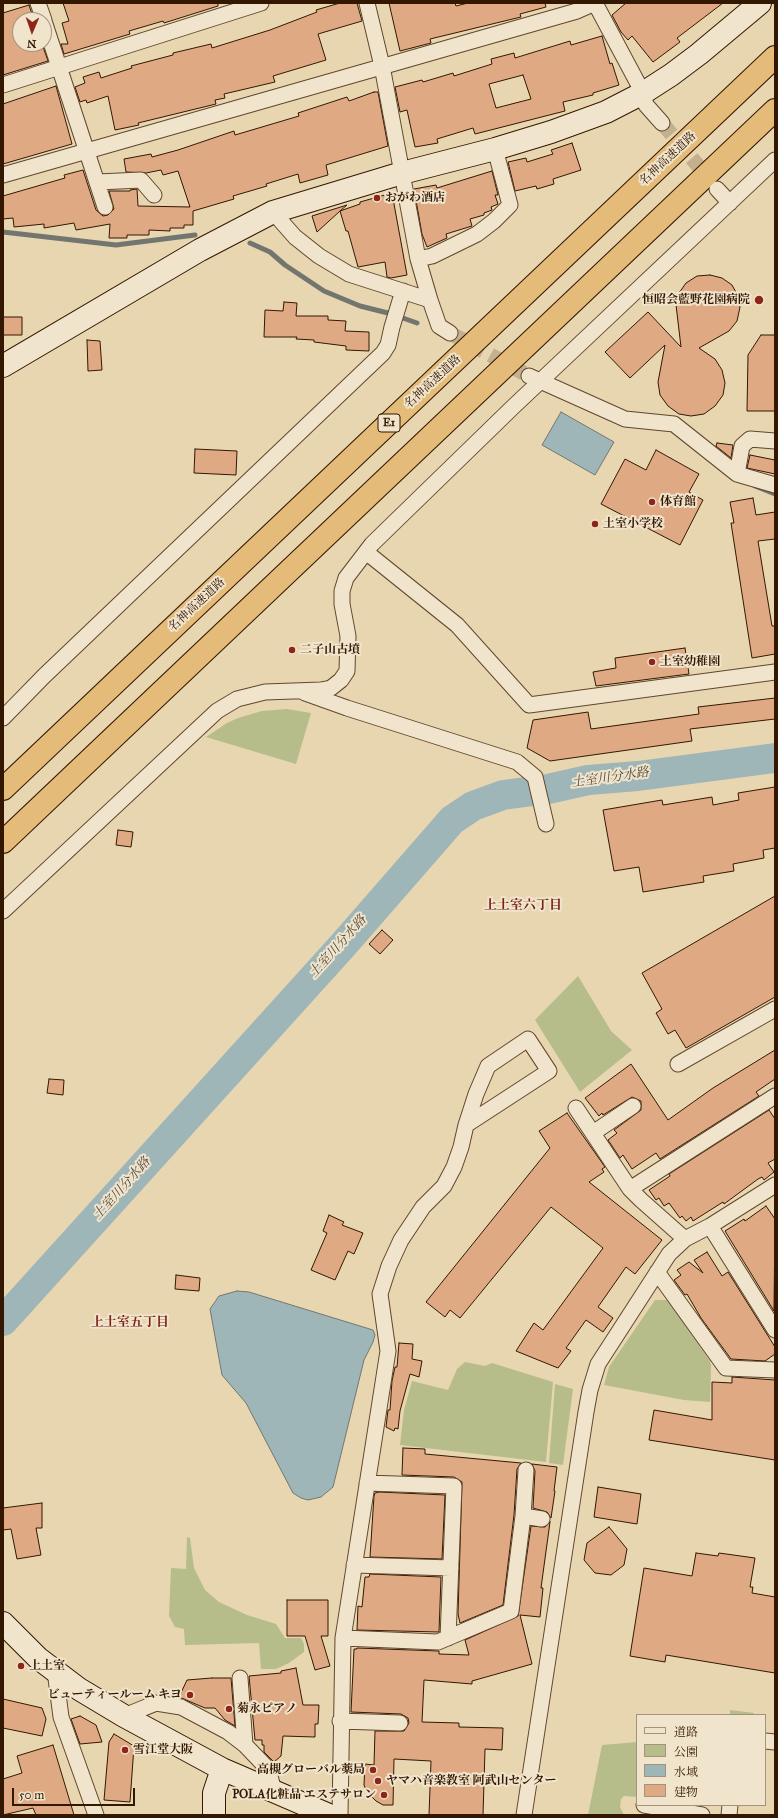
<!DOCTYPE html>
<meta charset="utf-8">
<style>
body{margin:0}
#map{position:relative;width:778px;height:1818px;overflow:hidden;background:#e8d6b1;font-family:"IM FELL Great Primer","Noto Serif JP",serif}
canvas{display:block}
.frame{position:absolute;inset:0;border:4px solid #331701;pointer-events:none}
.legend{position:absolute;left:636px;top:1714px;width:130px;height:92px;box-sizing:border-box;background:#f0e4cc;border:1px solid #a4927b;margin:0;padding:5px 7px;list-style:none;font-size:12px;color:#331701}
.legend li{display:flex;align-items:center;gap:8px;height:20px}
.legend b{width:20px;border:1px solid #a4927b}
.north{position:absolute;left:12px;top:12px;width:40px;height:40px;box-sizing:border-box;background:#f0e4cc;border:1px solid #a4927b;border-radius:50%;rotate:182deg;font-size:11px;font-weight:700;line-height:16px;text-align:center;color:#331701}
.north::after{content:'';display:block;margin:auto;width:14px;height:18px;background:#8f2418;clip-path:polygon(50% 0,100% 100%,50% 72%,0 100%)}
.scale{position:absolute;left:12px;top:1788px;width:123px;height:18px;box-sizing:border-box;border:2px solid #331701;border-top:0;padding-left:5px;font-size:12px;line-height:14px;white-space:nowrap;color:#331701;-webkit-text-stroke:3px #f0e4cc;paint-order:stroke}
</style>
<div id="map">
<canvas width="778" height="1818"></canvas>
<div class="frame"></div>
<ul class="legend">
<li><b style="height:5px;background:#f0e4cc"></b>道路</li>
<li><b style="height:11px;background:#b6bd8b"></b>公園</li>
<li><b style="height:11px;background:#9eb6b8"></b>水域</li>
<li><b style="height:11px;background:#dfa984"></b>建物</li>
</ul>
<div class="north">N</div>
<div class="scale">50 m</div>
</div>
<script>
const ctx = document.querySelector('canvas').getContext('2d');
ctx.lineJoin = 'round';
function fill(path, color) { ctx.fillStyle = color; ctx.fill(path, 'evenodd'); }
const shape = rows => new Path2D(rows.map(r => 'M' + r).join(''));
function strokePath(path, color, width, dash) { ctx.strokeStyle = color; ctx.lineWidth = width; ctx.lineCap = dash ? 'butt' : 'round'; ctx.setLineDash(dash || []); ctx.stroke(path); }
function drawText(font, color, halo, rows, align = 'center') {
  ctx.font = font + ' "IM FELL Great Primer","Noto Serif JP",serif'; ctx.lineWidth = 4; ctx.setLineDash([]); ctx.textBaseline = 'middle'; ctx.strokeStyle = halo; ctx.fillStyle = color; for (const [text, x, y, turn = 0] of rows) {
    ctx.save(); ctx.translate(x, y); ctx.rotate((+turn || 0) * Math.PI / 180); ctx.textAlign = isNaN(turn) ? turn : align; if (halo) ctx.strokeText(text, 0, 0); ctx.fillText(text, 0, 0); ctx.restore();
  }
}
fill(shape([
 [287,709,311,713,296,764,206,737,227,723,238,718,262,711],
 [578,976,611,1031,632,1050,580,1092,535,1020],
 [655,1300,668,1300,710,1361,711,1365,710,1402,684,1400,604,1385,609,1367],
 [465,1362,485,1366,492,1363,553,1382,546,1462,400,1445,404,1410,412,1381,448,1390,457,1369],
 [555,1384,573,1389,563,1465,549,1463],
 [187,1537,190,1538,194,1568,205,1590,219,1602,247,1615,276,1624,285,1638,301,1638,304,1644,304,1652,289,1663,276,1669,261,1669,259,1643,185,1645,184,1629,175,1627,169,1616,171,1568,186,1569],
 [730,1710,754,1713,754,1715,730,1715],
 [637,1742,637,1797,624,1796,621,1799,620,1807,624,1815,588,1815,602,1745]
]), '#b6bd8b');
const water = shape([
 [561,412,614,442,595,475,542,445,561,412],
 [237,1291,249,1292,373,1330,375,1335,373,1342,364,1360,333,1487,321,1497,308,1500,301,1498,293,1493,246,1403,222,1375,210,1309,219,1296,237,1291]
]);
fill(water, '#9eb6b8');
strokePath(water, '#73766f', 1);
strokePath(shape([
 [3,232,116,245,195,235],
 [250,243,270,252,285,265,324,291,360,306,388,313],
 [400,317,417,323],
 [755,486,775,494]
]), '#73766f', 5);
strokePath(shape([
 [3,1321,344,944,452,820,473,806,503,795,548,789,588,780,638,776,775,758]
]), '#9eb6b8', 30);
const building = shape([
 [63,3,218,3,218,6,164,23,163,21,129,31,130,34,64,54,61,44,68,44,62,23,69,21,63,3],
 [340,3,357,3,362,21,318,34,326,60,273,76,275,82,224,94,225,98,215,100,216,104,138,123,139,125,115,130,108,96,87,103,86,100,80,102,75,87,85,83,83,77,99,72,101,78,132,68,131,66,173,55,173,53,211,44,212,48,270,30,317,12,316,10,340,3],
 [389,3,455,3,456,6,468,3,545,3,546,7,520,14,521,17,430,39,431,43,400,51,389,3],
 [626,3,723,3,677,38,680,42,653,62,632,36,628,40,621,32,612,15,626,3],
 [29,5,34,20,20,20,20,44,42,44,48,61,3,75,3,13,29,5],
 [602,36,610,64,612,63,619,85,593,93,593,95,563,102,565,111,475,134,473,128,437,139,438,143,415,147,407,110,400,112,395,87,422,80,423,82,453,73,454,76,492,64,491,59,514,53,515,58,570,41,571,45,602,36],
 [523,75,531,99,496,108,489,84,523,75],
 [56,86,72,144,3,164,3,104,56,86],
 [374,92,378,92,388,146,326,165,328,175,300,183,298,174,266,184,267,186,233,196,234,199,193,211,193,225,184,225,184,228,170,228,170,231,149,230,149,235,127,235,127,238,109,238,110,224,76,230,74,223,44,228,44,224,14,227,13,218,3,219,3,196,65,178,64,175,83,170,96,210,103,216,108,215,114,209,109,191,130,191,130,190,137,189,138,206,190,207,178,171,163,175,161,170,146,173,126,172,124,159,151,154,152,157,178,150,234,131,235,135,299,116,298,113,347,97,349,101,374,92],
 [572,143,581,170,553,179,554,184,537,189,536,186,515,191,508,162,526,158,527,162,553,154,551,150,572,143],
 [492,171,498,195,495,195,498,204,491,207,492,210,484,213,484,215,470,219,472,226,446,234,447,238,427,247,422,234,414,189,436,185,437,188,492,171],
 [392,193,407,275,391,278,387,277,385,262,358,267,348,231,346,231,340,211,317,232,312,216,347,205,340,211,360,204,360,202,392,193],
 [710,275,722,278,732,285,738,296,740,307,737,321,729,331,699,348,715,359,722,370,725,383,723,395,715,406,704,414,691,416,679,414,668,406,660,395,658,382,665,345,630,378,605,352,648,312,681,347,676,305,679,293,686,283,697,276,710,275],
 [284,302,297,303,296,316,328,316,328,320,346,321,345,331,369,332,369,351,346,350,346,346,314,342,314,340,296,339,297,337,264,337,265,310,283,311,284,302],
 [3,317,22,317,22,335,3,335,3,317],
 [761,335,775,335,775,411,747,411,748,355,761,335],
 [87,340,100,341,102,370,88,371,87,340],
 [717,443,733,445,731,458,716,446,717,443],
 [195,449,237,451,236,475,194,473,195,449],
 [656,450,699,474,689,492,703,500,680,545,601,504,625,459,646,470,656,450],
 [750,455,775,460,775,474,747,468,750,455],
 [753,498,756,515,775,512,775,539,758,541,772,626,775,626,775,654,752,658,731,523,734,523,730,502,753,498],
 [685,648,689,674,596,686,593,672,616,668,615,658,685,648],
 [775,698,775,719,690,729,692,741,550,761,527,748,533,720,588,712,591,729,699,714,698,707,775,698],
 [775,787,775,848,763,850,764,858,733,864,734,871,703,876,704,882,643,892,639,867,614,871,603,810,662,800,663,805,712,797,713,805,739,800,738,793,775,787],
 [118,830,133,832,131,847,116,845,118,830],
 [775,896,775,997,686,1048,675,1030,668,1034,656,1013,662,1009,642,973,775,896],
 [382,930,393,940,380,954,369,944,382,930],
 [775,1050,775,1079,756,1092,759,1096,660,1159,656,1153,632,1169,623,1155,620,1158,608,1140,617,1133,614,1130,641,1110,641,1101,632,1097,603,1115,602,1113,599,1116,585,1098,631,1064,668,1120,713,1088,775,1050],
 [49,1079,64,1080,63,1095,47,1093,49,1079],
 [769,1110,775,1119,775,1159,768,1163,774,1172,764,1180,762,1177,758,1179,724,1204,723,1202,693,1221,691,1217,686,1221,682,1216,680,1218,669,1203,664,1206,659,1198,656,1200,649,1190,670,1176,669,1174,769,1110],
 [567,1113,605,1167,602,1169,604,1172,589,1182,662,1240,635,1274,626,1267,598,1307,613,1318,603,1332,586,1320,566,1348,571,1351,558,1368,516,1351,534,1323,543,1330,603,1248,551,1207,460,1318,450,1310,445,1317,426,1302,550,1148,539,1131,567,1113],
 [766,1206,775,1219,774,1311,725,1231,744,1219,745,1221,766,1206],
 [329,1215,344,1222,342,1225,363,1233,354,1254,348,1251,335,1280,311,1270,327,1233,323,1231,329,1215],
 [707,1252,722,1276,728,1272,775,1347,775,1354,765,1361,731,1359,701,1318,687,1294,685,1295,674,1280,681,1275,677,1270,689,1262,703,1273,694,1260,707,1252],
 [176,1275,200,1278,199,1291,175,1289,176,1275],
 [399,1343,413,1344,412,1359,422,1361,419,1377,410,1374,400,1411,398,1429,395,1428,394,1431,386,1427,388,1410,390,1410,392,1381,395,1367,397,1367,399,1343],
 [732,1377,775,1380,775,1460,649,1440,654,1410,712,1420,712,1382,732,1383,732,1377],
 [403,1448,425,1449,425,1454,521,1463,517,1469,514,1515,503,1605,460,1623,458,1614,462,1482,454,1477,402,1475,403,1448],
 [532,1464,557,1467,554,1491,555,1491,551,1518,547,1512,533,1508,535,1471,532,1464],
 [598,1487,641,1494,637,1524,594,1517,598,1487],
 [379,1492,445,1495,442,1559,370,1557,374,1496,375,1493,379,1492],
 [42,1503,42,1528,36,1528,41,1555,17,1559,11,1529,3,1530,3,1508,42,1503],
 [550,1522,541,1588,543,1588,540,1617,520,1615,532,1664,472,1681,472,1684,424,1680,422,1722,459,1723,459,1727,503,1728,502,1750,485,1749,483,1815,429,1815,431,1761,394,1759,393,1805,383,1805,376,1801,367,1792,364,1785,365,1764,374,1765,375,1731,404,1731,409,1723,408,1718,401,1714,351,1712,354,1649,357,1649,357,1648,439,1651,439,1654,469,1655,465,1640,518,1616,531,1526,545,1527,550,1522],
 [609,1527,627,1549,624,1565,611,1575,595,1573,584,1560,587,1543,609,1527],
 [696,1553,718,1556,719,1553,755,1558,750,1587,753,1587,752,1593,775,1597,775,1673,666,1655,665,1662,630,1656,644,1568,692,1576,696,1553],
 [370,1574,441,1577,439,1632,357,1630,358,1606,362,1607,365,1577,369,1577,370,1574],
 [287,1600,328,1600,328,1636,321,1636,330,1666,315,1670,305,1636,287,1636,287,1600],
 [296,1668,303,1705,319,1705,318,1724,315,1724,315,1737,283,1736,281,1756,274,1762,264,1752,264,1745,262,1745,262,1740,255,1740,249,1676,281,1673,281,1671,296,1668],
 [212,1678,231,1678,235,1726,225,1720,215,1708,205,1708,179,1697,187,1680,212,1678],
 [3,1699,42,1708,46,1719,42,1736,3,1728,3,1699],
 [80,1716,96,1725,102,1742,80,1744,71,1719,80,1716],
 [114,1734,134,1746,130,1802,104,1800,109,1742,114,1734],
 [53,1745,74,1815,36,1815,33,1808,3,1815,3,1779,22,1773,17,1756,53,1745]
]);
fill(building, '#dfa984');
strokePath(building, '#331701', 1);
strokePath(shape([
 [662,123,712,182],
 [450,333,529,376]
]), '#c4b08e', 15, [15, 8]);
const street = shape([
 [38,3,44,20],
 [367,3,382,66,418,259,430,300],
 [595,3,643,93,646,105,662,123],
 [44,21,105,207],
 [3,85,261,3],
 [3,175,577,11,595,3],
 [98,182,141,180,154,195],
 [717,189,730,203],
 [273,212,295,237,319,256,349,274,430,300,439,326,450,333],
 [418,259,432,256,477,234,494,221,510,205,495,149],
 [529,376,625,419,674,424,737,474,742,446,750,439,775,441],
 [737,474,775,485],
 [366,552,457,625,529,705,775,672],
 [305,693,347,708,517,762,535,777,546,824],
 [3,718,44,676,383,353,388,345,392,327,403,291],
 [3,911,217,711,237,699,265,692,321,690,331,688,341,680,347,671,348,636,342,604,342,591,346,578,372,544,514,406,775,160],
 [678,1064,775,1009],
 [576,1108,630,1189,641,1200,685,1239],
 [593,1133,633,1106],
 [630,1189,775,1096],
 [710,1226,775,1330],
 [657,1272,726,1368,775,1370],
 [367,1483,454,1486,448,1638],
 [523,1516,542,1519],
 [354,1565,451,1568],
 [343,1638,438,1642,511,1611,523,1516,526,1470],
 [55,1671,61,1717,96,1815],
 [240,1678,245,1745],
 [124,1716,156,1703,181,1707,228,1732,245,1745,268,1769,274,1791],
 [340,1721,400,1723],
 [765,1741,775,1742],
 [644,1805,702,1815],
 [340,1815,343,1638,388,1351,380,1294,389,1266,401,1240,423,1207,444,1186,454,1167,461,1147,466,1125,476,1094,488,1066,528,1039,549,1071,466,1125],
 [524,1815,586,1412,590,1390,598,1364,669,1254,685,1239,710,1226,775,1185],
 [729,1815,730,1805]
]);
const secondary = shape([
 [3,366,200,250,273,212,402,173,495,149,551,132,606,112,643,93,671,75,699,54,760,3],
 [3,1623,38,1658,79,1689,124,1716,222,1769,329,1815],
 [214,1815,214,1793,222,1769]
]);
const highway = shape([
 [3,789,775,57],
 [3,842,775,110]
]);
strokePath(street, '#60472d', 17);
strokePath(secondary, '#331701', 24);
strokePath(highway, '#331701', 24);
strokePath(street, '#f0e4cc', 15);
strokePath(secondary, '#f0e4cc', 22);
strokePath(highway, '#e4bb78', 22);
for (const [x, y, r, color] of [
 [377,198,4,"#8f2418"],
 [759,300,5,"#8f2418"],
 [652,502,4,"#8f2418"],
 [595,524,4,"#8f2418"],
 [292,650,4,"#8f2418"],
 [652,662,4,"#8f2418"],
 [21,1666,4,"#8f2418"],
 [190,1695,4,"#8f2418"],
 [229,1709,4,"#8f2418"],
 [125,1750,4,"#8f2418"],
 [373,1770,4,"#8f2418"],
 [378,1781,4,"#8f2418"],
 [384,1795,4,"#8f2418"]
]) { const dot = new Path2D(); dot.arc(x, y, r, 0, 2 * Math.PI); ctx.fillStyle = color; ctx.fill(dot); strokePath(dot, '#f0e4cc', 1.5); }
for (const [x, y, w] of [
 [389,423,22]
]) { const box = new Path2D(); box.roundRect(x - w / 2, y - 9, w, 18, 3); ctx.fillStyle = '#f0e4cc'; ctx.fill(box); strokePath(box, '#331701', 1); }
drawText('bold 11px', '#331701', null, [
 ["E1",389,423]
]);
drawText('12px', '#331701', '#f0e4cc', [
 ["名神高速道路",668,159,-43],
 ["名神高速道路",433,382,-43],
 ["名神高速道路",197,605,-43]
]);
drawText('bold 12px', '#331701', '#f0e4cc', [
 ["おがわ酒店",385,198],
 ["恒昭会藍野花園病院",750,300,"right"],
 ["体育館",660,502],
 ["土室小学校",603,524],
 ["二子山古墳",300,650],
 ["土室幼稚園",660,662],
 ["上土室",29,1666],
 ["ビューティールーム キヨ",182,1695,"right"],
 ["菊永ピアノ",237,1709],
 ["雪江堂大阪",133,1750],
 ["高槻グローバル薬局",365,1770,"right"],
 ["ヤマハ音楽教室 阿武山センター",386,1781],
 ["POLA化粧品 エステサロン",376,1795,"right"]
], 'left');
drawText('italic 13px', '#534738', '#f0e4cc', [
 ["土室川分水路",610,778,-8],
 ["土室川分水路",338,947,-48],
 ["土室川分水路",122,1189,-48]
]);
drawText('bold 13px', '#7a1f14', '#f0e4cc', [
 ["上土室六丁目",523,906],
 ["上土室五丁目",130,1323]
]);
</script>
